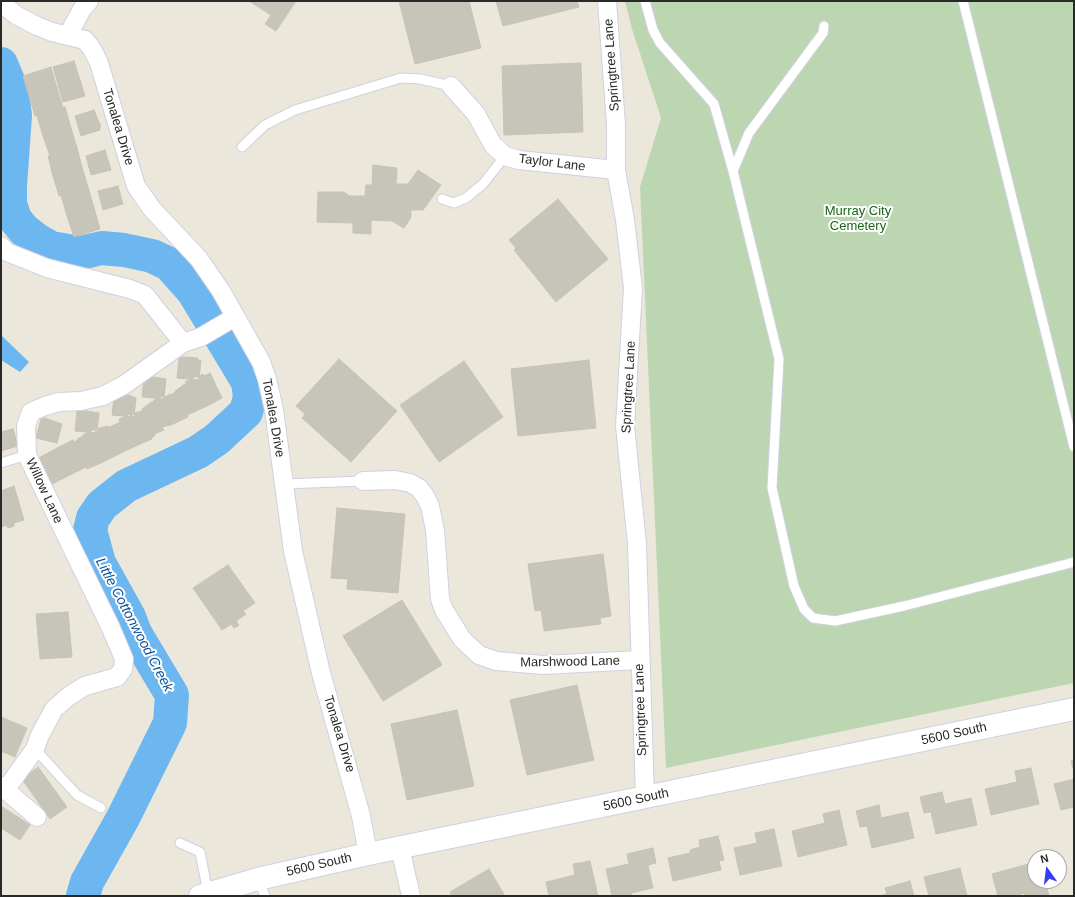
<!DOCTYPE html>
<style>
body{margin:0}
#map{position:relative;width:1075px;height:897px;overflow:hidden;background:#ece7db;font-family:Arial,sans-serif}
canvas{display:block}
.frame{position:absolute;inset:0;border:2px solid #292929;pointer-events:none}
.north{position:absolute;left:1027px;top:849px;width:40px;height:40px;box-sizing:border-box;background:#fff;border:1px solid #a9a9a9;border-radius:50%;rotate:346deg;font-size:11px;font-weight:700;line-height:16px;text-align:center;color:#292929}
.north::after{content:'';display:block;margin:auto;width:14px;height:18px;background:#383dfb;clip-path:polygon(50% 0,100% 100%,50% 72%,0 100%)}
</style>
<div id="map">
<canvas width="1075" height="897"></canvas>
<div class="frame"></div>
<div class="north">N</div>
</div>
<script>
const ctx = document.querySelector('canvas').getContext('2d');
ctx.lineJoin = 'round';
function fill(path, color) { ctx.fillStyle = color; ctx.fill(path, 'evenodd'); }
const shape = rows => new Path2D(rows.map(r => 'M' + r).join(''));
function strokePath(path, color, width, dash) { ctx.strokeStyle = color; ctx.lineWidth = width; ctx.lineCap = dash ? 'butt' : 'round'; ctx.setLineDash(dash || []); ctx.stroke(path); }
function drawText(font, color, halo, rows, align = 'center') {
  ctx.font = font + ' Arial,sans-serif'; ctx.lineWidth = 4; ctx.setLineDash([]); ctx.textBaseline = 'middle'; ctx.strokeStyle = halo; ctx.fillStyle = color; for (const [text, x, y, turn = 0] of rows) {
    ctx.save(); ctx.translate(x, y); ctx.rotate((+turn || 0) * Math.PI / 180); ctx.textAlign = isNaN(turn) ? turn : align; if (halo) ctx.strokeText(text, 0, 0); ctx.fillText(text, 0, 0); ctx.restore();
  }
}
fill(shape([
 [625,1,1074,1,1074,683,666,768,640,187,661,118,632,29]
]), '#bdd6b2');
fill(shape([
 [1,335,29,362,20,372,1,360]
]), '#6cb7ef');
strokePath(shape([
 [1,64,11,88,15,115,10,186,10,204,15,219,24,230,37,240,51,248,80,253,102,248,124,250,152,256,169,264,193,291,230,352,248,382,250,397,246,412,217,439,198,452,126,486,102,505,93,518,90,530,99,563,129,617,135,633,172,695,170,723,123,818,87,882,83,896]
]), '#6cb7ef', 34);
const building = shape([
 [249,1,296,1,276,31,265,24,271,15,249,1],
 [399,1,469,1,481,48,415,64,399,1],
 [496,1,577,1,579,7,503,26,496,1],
 [74,61,85,96,63,102,53,67,74,61],
 [581,63,583,132,504,135,502,66,581,63],
 [51,67,57,88,29,96,23,76,51,67],
 [57,88,63,108,35,116,29,96,57,88],
 [65,107,71,128,43,136,37,116,65,107],
 [94,110,101,127,99,127,100,130,81,136,75,116,94,110],
 [71,128,77,148,50,156,43,136,71,128],
 [77,148,82,167,53,176,48,156,77,148],
 [105,150,111,170,91,175,86,156,105,150],
 [373,165,397,168,396,184,408,184,418,170,441,185,423,210,411,210,411,217,404,228,392,221,371,220,371,234,353,233,353,223,317,222,318,192,344,192,349,196,365,196,366,185,372,185,373,165],
 [82,167,88,187,59,196,53,176,82,167],
 [118,186,123,204,103,210,98,191,118,186],
 [88,187,94,208,67,216,61,195,88,187],
 [558,199,608,259,556,302,514,250,516,248,509,240,558,199],
 [94,208,100,229,74,237,67,216,94,208],
 [183,357,198,358,197,360,201,360,199,380,177,378,179,358,183,357],
 [339,359,397,411,351,462,302,418,305,414,296,406,339,359],
 [589,360,596,428,518,436,511,369,589,360],
 [464,361,503,417,439,462,400,405,464,361],
 [210,373,222,398,205,407,191,379,197,376,198,379,198,377,203,374,204,376,210,373],
 [148,376,166,379,164,399,142,397,144,377,148,376],
 [191,379,205,407,187,415,175,391,185,384,187,385,185,382,191,379],
 [176,392,188,417,171,425,158,398,163,396,164,398,170,394,170,395,176,392],
 [118,394,132,396,132,397,136,398,134,417,112,415,114,396,118,394],
 [158,398,171,425,162,427,164,430,154,434,142,409,151,402,154,403,153,401,158,398],
 [80,410,99,413,97,433,75,431,77,411,80,410],
 [142,411,155,436,152,437,152,436,152,439,138,445,124,417,130,414,131,417,132,416,132,414,142,411],
 [124,417,138,445,121,453,108,428,120,422,119,419,124,417],
 [45,418,62,424,57,443,36,438,41,419,45,418],
 [108,426,121,453,103,462,89,432,95,429,96,432,96,429,108,426],
 [13,429,18,446,1,451,1,432,13,429],
 [89,432,103,462,87,469,74,442,78,440,77,439,83,436,84,438,83,435,89,432],
 [73,440,86,467,70,475,57,448,73,440],
 [57,448,70,475,50,485,37,459,57,448],
 [14,486,24,520,14,523,14,526,8,528,7,525,1,527,1,491,14,486],
 [337,508,405,514,398,593,347,589,348,579,331,578,337,508],
 [603,554,611,616,600,618,601,624,544,631,541,610,535,611,528,564,603,554],
 [228,565,255,603,243,611,246,614,236,621,239,625,234,628,231,624,222,630,193,588,228,565],
 [402,600,442,665,383,701,343,636,402,600],
 [68,612,72,657,40,659,36,614,68,612],
 [577,685,594,760,527,775,510,700,577,685],
 [457,710,474,786,407,800,391,724,457,710],
 [1,717,27,728,15,757,1,751,1,717],
 [1074,760,1074,772,1071,761,1074,760],
 [38,767,67,807,50,819,22,779,38,767],
 [1031,768,1039,804,991,815,985,789,1017,782,1015,771,1031,768],
 [1074,779,1074,807,1061,810,1054,784,1074,779],
 [942,792,945,804,971,798,977,825,936,834,931,812,924,813,920,797,942,792],
 [879,805,881,818,908,812,914,838,872,848,867,826,860,827,856,811,879,805],
 [1,806,30,825,20,840,1,828,1,806],
 [839,810,847,845,798,857,792,831,825,823,823,814,839,810],
 [774,829,782,866,740,875,734,848,757,843,755,833,774,829],
 [718,836,724,860,719,861,721,870,673,881,668,858,690,853,690,850,700,847,699,840,718,836],
 [653,848,656,863,648,865,653,888,631,893,632,896,612,896,606,869,629,864,627,854,653,848],
 [590,861,598,896,549,896,546,882,575,875,573,864,590,861],
 [1032,863,1035,881,1038,886,1046,884,1049,896,1025,896,1024,893,1016,896,998,896,992,874,1032,863],
 [960,868,967,896,929,896,924,877,960,868],
 [489,869,505,896,452,896,450,892,489,869],
 [910,881,914,896,879,896,887,894,885,888,910,881]
]);
fill(building, '#c7c4ba');
strokePath(building, '#c7c3b4', 1);
const lane = shape([
 [645,1,653,30,660,43,714,104,733,171,779,359,772,488,794,586,804,609,813,618,835,621,904,606,1074,562],
 [963,1,1074,447],
 [242,147,265,125,295,110,401,78,420,79,451,86],
 [733,171,749,133,823,33,824,26],
 [442,199,454,203,466,198,483,184,505,156],
 [1,463,27,455],
 [284,484,363,481],
 [35,749,77,795,101,808],
 [180,843,200,852,208,893],
 [258,879,265,896]
]);
const street = shape([
 [607,1,616,125,616,170,625,220,633,288,625,426,637,544,645,798],
 [1,3,16,15,37,26,52,32,85,40,92,49,99,63,136,186,152,209,199,259,221,291,261,362,267,379,274,410,293,551,321,673,361,816,368,854],
 [68,35,82,9,89,1],
 [451,86,476,114,493,145,505,156,519,160,616,170],
 [1,246,7,252,47,268,130,289,145,295,183,343,124,385,103,396,81,401,59,402,45,406,31,412,26,426,27,455,110,626,124,659,123,669,117,677,85,686,69,696,54,709,39,737,35,749,6,789],
 [183,343,201,337,235,317],
 [363,481,395,480,410,483,419,488,425,496,430,506,435,530,440,599,444,610,462,639,479,655,496,661,543,665,639,660],
 [1,786,37,817],
 [400,848,411,896]
]);
const secondary = shape([
 [200,896,258,879,368,854,1074,709]
]);
strokePath(lane, '#d0d0e2', 11);
strokePath(street, '#d0d0e2', 20);
strokePath(secondary, '#d0d0e2', 24);
strokePath(lane, '#fff', 9);
strokePath(street, '#fff', 18);
strokePath(secondary, '#fff', 22);
drawText('13px', '#292929', '#fff', [
 ["Springtree Lane",612,65,-94],
 ["Tonalea Drive",118,127,73],
 ["Taylor Lane",552,163,7],
 ["Springtree Lane",629,387,-87],
 ["Tonalea Drive",273,418,80],
 ["Willow Lane",44,491,65],
 ["Marshwood Lane",570,662,-1],
 ["Springtree Lane",641,710,-92],
 ["Tonalea Drive",339,734,73],
 ["5600 South",954,734,-12],
 ["5600 South",636,800,-12],
 ["5600 South",319,865,-13]
]);
drawText('13px', '#1c6619', '#fff', [
 ["Murray City",858,211],
 ["Cemetery",858,226]
]);
drawText('italic 14px', '#0c529a', '#fff', [
 ["Little Cottonwood Creek",134,625,62]
]);
</script>
